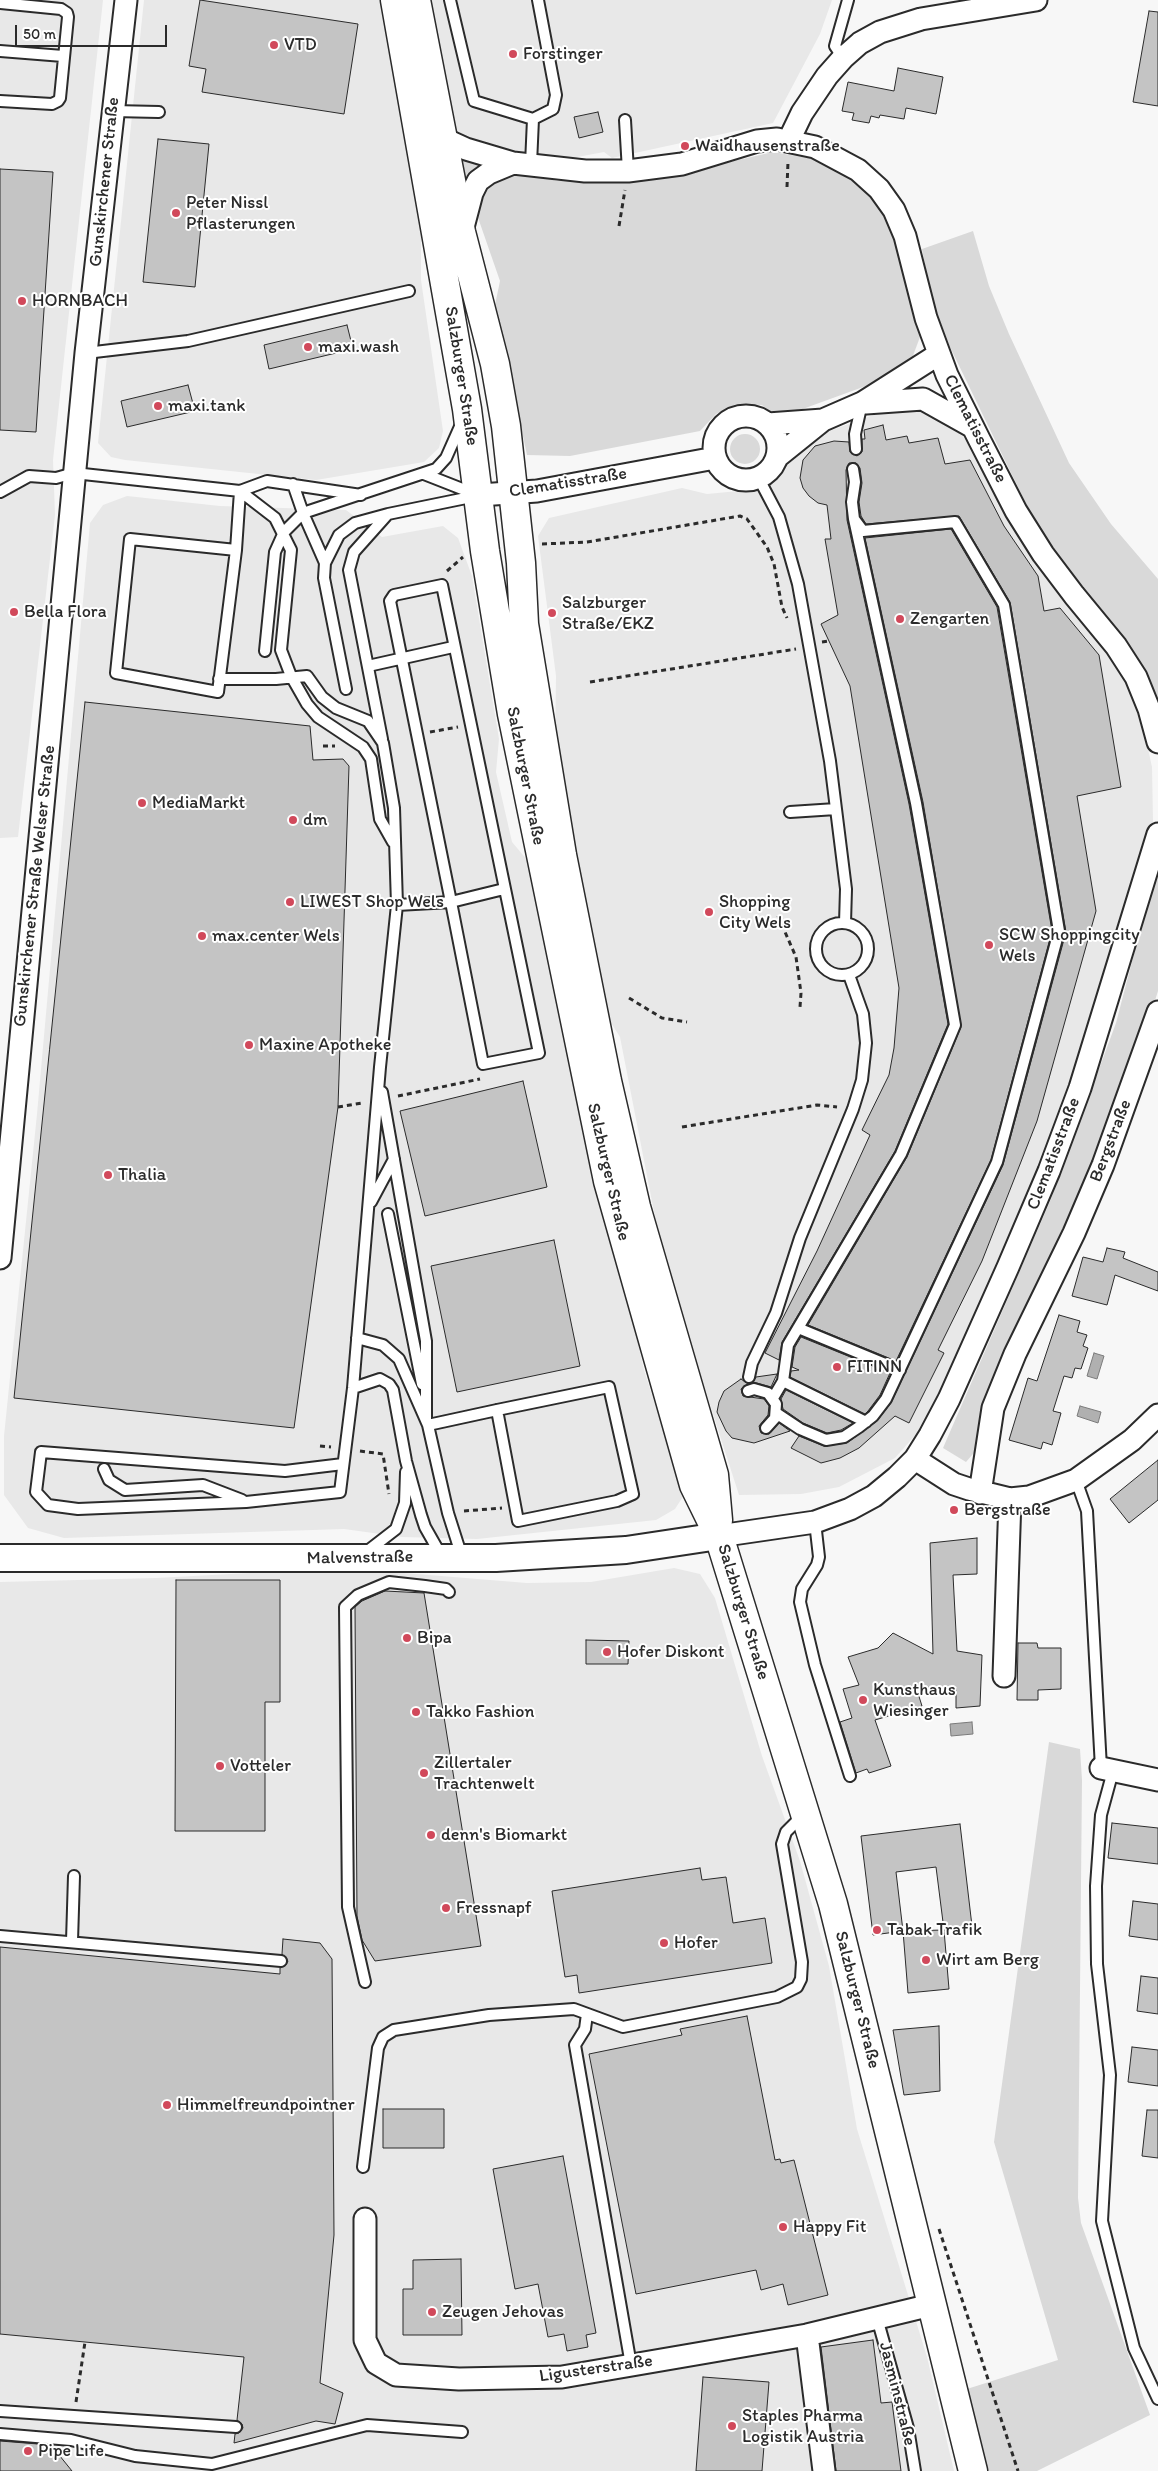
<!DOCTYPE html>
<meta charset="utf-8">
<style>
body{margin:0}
#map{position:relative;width:1158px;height:2471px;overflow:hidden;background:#f7f7f7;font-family:Itim,sans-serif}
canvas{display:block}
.scale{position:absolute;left:15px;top:25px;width:152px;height:22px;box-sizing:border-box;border:2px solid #2b2b2b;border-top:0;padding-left:6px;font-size:15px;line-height:18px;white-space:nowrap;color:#2b2b2b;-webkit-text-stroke:4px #fff;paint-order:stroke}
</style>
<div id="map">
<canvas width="1158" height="2471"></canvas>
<div class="scale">50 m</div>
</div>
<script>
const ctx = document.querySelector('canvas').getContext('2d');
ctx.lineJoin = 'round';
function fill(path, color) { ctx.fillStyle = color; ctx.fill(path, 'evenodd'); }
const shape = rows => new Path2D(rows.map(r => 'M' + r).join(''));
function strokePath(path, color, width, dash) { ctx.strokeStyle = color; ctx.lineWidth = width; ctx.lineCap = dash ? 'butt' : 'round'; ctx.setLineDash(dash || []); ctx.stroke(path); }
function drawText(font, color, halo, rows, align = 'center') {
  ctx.font = font + ' Itim,sans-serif'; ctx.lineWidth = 4; ctx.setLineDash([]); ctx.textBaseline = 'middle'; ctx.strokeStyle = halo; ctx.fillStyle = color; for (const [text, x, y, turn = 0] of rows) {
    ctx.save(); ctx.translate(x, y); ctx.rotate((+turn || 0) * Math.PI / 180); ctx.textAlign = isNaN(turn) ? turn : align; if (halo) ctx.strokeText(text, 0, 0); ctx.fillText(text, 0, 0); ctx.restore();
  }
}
fill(shape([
 [0,0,103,0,53,460,55,515,18,837,0,838],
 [144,0,385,0,421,213,421,280,443,431,439,448,424,462,316,480,125,460,111,457,98,443],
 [428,0,832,0,820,34,773,123,612,158,604,152,572,158,484,148,453,138],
 [898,406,942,416,972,446,1115,661,1140,712,1152,767,1153,821,1129,906,1073,1078,1020,1217,927,1422,895,1458,839,1487,801,1494,739,1495,663,1258,620,1037,603,1010,555,750,556,676,538,536,549,518,682,488,707,494,759,489,824,433],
 [127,496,220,506,346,510,382,537,443,526,458,538,472,576,499,739,496,772,512,842,528,861,644,1370,684,1495,675,1509,656,1520,477,1539,402,1537,344,1529,64,1538,28,1528,4,1495,4,1436,37,1114,90,523,103,505],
 [343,1568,527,1583,591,1582,674,1568,700,1574,715,1598,762,1756,800,1861,829,1966,857,2129,927,2357,954,2471,0,2471,0,1582,156,1578]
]), '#e8e8e8');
fill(shape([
 [773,152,825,161,875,198,897,239,920,337,911,361,885,379,778,418,762,405,736,404,716,414,700,431,570,456,527,455,495,305,500,281,475,209,464,190,456,155,557,181,647,181],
 [973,231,989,286,1009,334,1069,463,1111,524,1158,579,1158,704,1151,683,1132,651,1057,555,1026,504,950,347,931,298,922,249],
 '730 449a15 15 0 1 1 30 0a15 15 0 1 1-30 0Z',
 [1158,862,1158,991,1136,1060,1075,1218,989,1388,979,1419,979,1447,966,1462,943,1448,1051,1199,1116,1023],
 [1049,1742,1080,1749,1082,1780,1078,2198,1081,2223,1150,2415,1037,2471,987,2471,967,2389,1058,2360,994,2142]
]), '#d9d9d9');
const water = shape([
 [1094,1353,1104,1356,1097,1379,1087,1376,1094,1353],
 [1080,1406,1101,1412,1098,1423,1077,1416,1080,1406],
 [972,1722,973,1734,951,1736,950,1724,972,1722]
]);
fill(water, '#b0b0b0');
strokePath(water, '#7b7b7b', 1);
const building = shape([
 [200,0,358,24,344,114,202,92,206,69,189,66,200,0],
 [1149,11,1158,12,1158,106,1133,102,1149,11],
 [898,68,943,77,936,114,906,108,904,119,880,115,879,118,871,116,869,123,852,120,854,113,842,111,848,82,894,91,898,68],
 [598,112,603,132,579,138,574,117,598,112],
 [158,139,209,144,195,287,143,282,158,139],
 [0,169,53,172,36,432,0,430,0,169],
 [347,325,353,349,269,369,264,345,347,325],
 [188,385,195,411,127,427,121,401,188,385],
 [883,425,886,440,907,436,909,443,938,438,945,464,970,460,1004,526,1038,576,1044,611,1060,608,1099,655,1121,787,1077,796,1096,911,1037,1121,982,1261,938,1350,944,1353,909,1423,895,1416,859,1448,840,1458,821,1463,791,1448,799,1436,824,1446,847,1443,877,1421,891,1403,1003,1165,1066,932,1010,602,959,516,866,524,861,516,859,502,862,483,860,468,856,463,849,463,846,470,847,520,909,804,948,1024,895,1151,782,1342,779,1360,765,1353,817,1251,870,1135,862,1130,889,1075,894,1048,899,988,850,686,821,624,838,615,825,539,831,539,827,505,818,503,809,496,803,488,800,478,803,460,815,446,834,441,849,442,850,452,857,456,862,452,862,439,865,439,864,430,883,425],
 [951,529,997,607,1052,931,991,1160,896,1361,808,1325,907,1157,961,1027,923,802,865,538,951,529],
 [85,702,310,726,313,760,343,759,349,766,338,1107,294,1428,14,1398,85,702],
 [523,1081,547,1187,425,1216,400,1111,523,1081],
 [554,1240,580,1366,457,1392,431,1266,554,1240],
 [1107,1248,1125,1252,1123,1258,1158,1272,1158,1291,1115,1275,1107,1305,1072,1296,1083,1257,1103,1262,1107,1248],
 [1059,1315,1080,1321,1077,1332,1087,1335,1083,1346,1088,1348,1081,1369,1075,1368,1072,1378,1064,1376,1053,1411,1061,1413,1052,1445,1043,1442,1041,1449,1009,1440,1028,1378,1037,1381,1059,1315],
 [801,1337,890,1373,880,1395,868,1411,865,1414,790,1377,791,1371,799,1370,792,1367,795,1347,801,1337],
 [777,1374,771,1387,753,1382,756,1377,777,1374],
 [741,1379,748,1384,741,1389,743,1396,764,1399,769,1406,768,1415,759,1426,761,1433,769,1434,779,1423,790,1431,754,1443,732,1438,726,1431,717,1412,719,1402,724,1391,741,1379],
 [786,1390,853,1423,841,1430,827,1433,803,1423,783,1409,781,1399,786,1390],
 [1158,1460,1158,1500,1129,1523,1110,1499,1158,1460],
 [977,1538,977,1574,953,1575,957,1651,982,1655,980,1706,956,1708,956,1688,916,1687,922,1706,875,1720,891,1766,869,1773,867,1769,856,1773,840,1722,852,1718,843,1689,859,1685,848,1657,878,1648,893,1633,933,1654,930,1543,977,1538],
 [176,1580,280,1580,280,1702,265,1702,265,1831,175,1831,176,1580],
 [385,1591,424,1593,481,1946,375,1961,362,1940,357,1916,355,1607,362,1601,385,1591],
 [586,1640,629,1641,628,1664,586,1664,586,1640],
 [1018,1643,1037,1643,1038,1648,1061,1648,1061,1689,1038,1690,1038,1700,1017,1700,1018,1643],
 [1112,1823,1158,1828,1158,1864,1108,1858,1112,1823],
 [960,1824,972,1926,944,1930,936,1867,896,1872,903,1931,873,1935,861,1836,960,1824],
 [700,1868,702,1880,726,1877,733,1923,765,1918,772,1963,579,1993,577,1975,565,1977,552,1891,700,1868],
 [1133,1901,1158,1904,1158,1940,1129,1936,1133,1901],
 [944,1930,949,1989,908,1993,903,1931,944,1930],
 [283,1939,320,1943,332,1959,334,2235,320,2383,343,2393,335,2424,316,2421,234,2443,235,2434,239,2433,243,2428,242,2424,237,2420,244,2357,0,2334,0,1947,280,1974,280,1968,286,1965,288,1961,282,1954,283,1939],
 [1141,1976,1158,1978,1158,2014,1137,2011,1141,1976],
 [747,2016,775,2160,780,2159,781,2163,794,2160,828,2295,788,2305,783,2284,761,2290,756,2270,636,2294,589,2054,682,2035,680,2029,747,2016],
 [939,2026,940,2091,904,2095,893,2030,939,2026],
 [1132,2047,1158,2050,1158,2086,1128,2082,1132,2047],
 [383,2109,444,2109,444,2148,383,2148,383,2109],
 [1147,2110,1158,2110,1158,2158,1142,2156,1147,2110],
 [563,2156,596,2333,586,2335,588,2347,567,2351,564,2334,548,2337,538,2284,515,2289,493,2169,563,2156],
 [461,2259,462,2335,403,2335,403,2289,413,2289,413,2260,461,2259],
 [873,2340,881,2403,892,2402,901,2471,836,2471,821,2347,873,2340],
 [703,2377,769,2382,762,2471,696,2471,703,2377],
 [0,2441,51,2445,72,2471,0,2471,0,2441]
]);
fill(building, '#c4c4c4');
strokePath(building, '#2b2b2b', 1);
const service = shape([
 [450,0,474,101,533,119,531,164],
 [0,3,61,9,67,13,68,17,60,98,58,101,52,104,0,101],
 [0,51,63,56],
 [843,58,835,46,848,0],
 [113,111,159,112],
 [533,119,553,109,556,95,538,0],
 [625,120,628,171],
 [86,353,188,341,409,291],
 [856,449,855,434,862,403],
 [424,474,475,494],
 [758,477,779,517,798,584,830,761,846,889,845,923],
 [293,484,303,513,325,563],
 [240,491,275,518,291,550,281,650,291,676,307,704,318,717,363,747,371,759,380,819,393,842],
 [0,492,29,476,56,478,74,473,240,491,267,481,361,495],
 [236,550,130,539,116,673,218,692,236,550,240,491],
 [265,651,275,552,284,532,303,513,436,469,446,458,462,422],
 [368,666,453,647],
 [219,679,276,679,307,676,322,697,336,708,368,721,383,743,394,808,397,905,380,1067,353,1388,340,1492,246,1502,78,1509,48,1505,36,1492,41,1452,285,1471,343,1464],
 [346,689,324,578,325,563,339,535,355,523,388,514,476,496],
 [382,739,349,570,354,552,387,515],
 [790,812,836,809],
 [397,905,451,902,390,601,394,595,442,585,539,1053,483,1064,451,902,504,889],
 '816 949a26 26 0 1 1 52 0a26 26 0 1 1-52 0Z',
 [382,1092,426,1341,426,1420],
 [371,1202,394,1159],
 [388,1214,422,1384],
 [798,1328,900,1370],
 [357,1338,383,1345,399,1359,428,1425,448,1513,462,1557],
 [749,1377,752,1363,776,1313,800,1238,853,1109,862,1080,866,1043,863,1014,849,975],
 [783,1381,866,1422],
 [353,1388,380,1379,389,1384,393,1390,406,1461,421,1515,425,1527,442,1557],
 [748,1391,754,1389,768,1393,776,1404,775,1418,766,1428],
 [773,1398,783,1381,788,1345,901,1154,955,1025,916,803,854,519,852,502,855,482,853,469],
 [776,1413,800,1429,826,1440,844,1437,859,1427,873,1416,886,1399,997,1162,1059,931,1004,605,955,522,863,531,854,519],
 [428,1425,497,1410,609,1387,633,1494,617,1501,518,1521,497,1410],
 [104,1469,109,1480,125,1490,203,1485,242,1500],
 [1076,1480,1087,1511,1101,1768],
 [815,1522,819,1557,817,1565,802,1589,800,1602,815,1665,850,1776],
 [365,1553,396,1529,405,1503,406,1472],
 [1113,1771,1101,1815,1096,1886,1097,1964,1110,2075,1102,2221,1134,2348,1158,2399],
 [0,1936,281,1961],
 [72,1941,74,1876],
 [365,1982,348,1907,345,1607,358,1595,389,1582,425,1586,446,1589,449,1592],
 [587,2014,585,2029,575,2045,631,2365],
 [363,2167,378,2048,383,2037,394,2030,489,2015,574,2009,623,2027,777,1997,797,1987,801,1979,802,1962,782,1844,786,1832,796,1822,806,1818],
 [877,2318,908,2428,915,2471],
 [0,2411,236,2427],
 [0,2434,71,2440,135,2456,212,2464,367,2425,462,2432]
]);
const minor = shape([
 [442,138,466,149,513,163,585,171,628,171,682,164,757,141,777,139,815,147,858,170,879,189,894,210,905,236,926,318,947,375,979,439,1016,511,1043,554,1074,595,1116,646,1136,677,1149,709,1158,742],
 [789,140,802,113,827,76,843,58,860,43,880,32,921,19,1036,0],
 [462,231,472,193,478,181,489,173,513,163],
 [866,403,923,399,973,427],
 '714 448a32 32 0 1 1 64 0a32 32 0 1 1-64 0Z',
 [768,424,823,420],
 [777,457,823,420,862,403,939,354],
 [480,495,537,491,715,458],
 [0,1258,86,353,126,0],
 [915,1459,954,1484,969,1489,1010,1499,1029,1497,1076,1480,1132,1440,1158,1415],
 [980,1493,993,1408,1015,1354,1074,1233,1103,1165,1158,1012],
 [719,1536,815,1522,850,1509,874,1496,897,1477,915,1459,930,1435,949,1399,1008,1267,1049,1171,1080,1088,1158,834],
 [1004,1676,1010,1499],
 [1101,1768,1158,1780],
 [365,2219,365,2340,376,2363,396,2375,459,2379,562,2377,807,2335,931,2305],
 [807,2335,824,2471]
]);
const tertiary = shape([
 [0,1558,496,1558,626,1550,719,1536]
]);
const primary = shape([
 [395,0,467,409,485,551,512,714,608,1181,694,1485,719,1536,833,1904,973,2471],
 [416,0,461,232,495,364,506,426,521,563,524,624,562,855,607,1081,636,1207,714,1475,718,1520]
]);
strokePath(service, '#2b2b2b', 14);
strokePath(minor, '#2b2b2b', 25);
strokePath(tertiary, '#2b2b2b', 30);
strokePath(primary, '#2b2b2b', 31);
strokePath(shape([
 [787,187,788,162],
 [619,226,625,190],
 [542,544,587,542,740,516,747,519,767,547,774,564,782,607,787,618],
 [447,571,463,557],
 [822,642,829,641],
 [590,682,796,649],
 [430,732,458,727],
 [323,746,335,746],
 [778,916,796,957,801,993,800,1007],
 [629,998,662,1018,687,1022],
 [398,1096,480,1079],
 [338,1107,362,1103],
 [682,1127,817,1105,837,1107],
 [320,1446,331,1447],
 [360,1451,383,1454,389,1494],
 [464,1511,502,1508],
 [939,2229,1018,2471],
 [76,2402,85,2342]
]), '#2b2b2b', 3, [5, 4]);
strokePath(service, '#fff', 10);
strokePath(minor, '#fff', 21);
strokePath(tertiary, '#fff', 26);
strokePath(primary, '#fff', 28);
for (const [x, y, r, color] of [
 [274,45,5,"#d1495b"],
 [513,54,5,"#d1495b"],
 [685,146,5,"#d1495b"],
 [176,213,5,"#d1495b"],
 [22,301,5,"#d1495b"],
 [308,347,5,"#d1495b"],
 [158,406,5,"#d1495b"],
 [14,612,5,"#d1495b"],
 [552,613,5,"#d1495b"],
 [900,619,5,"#d1495b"],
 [142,803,5,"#d1495b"],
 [293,820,5,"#d1495b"],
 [290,902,5,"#d1495b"],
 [709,912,5,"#d1495b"],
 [202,936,5,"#d1495b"],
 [989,945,5,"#d1495b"],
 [249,1045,5,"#d1495b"],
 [108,1175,5,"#d1495b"],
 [837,1367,5,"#d1495b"],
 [954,1510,5,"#d1495b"],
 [407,1638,5,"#d1495b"],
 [607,1652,5,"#d1495b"],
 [863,1700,5,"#d1495b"],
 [416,1712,5,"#d1495b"],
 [220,1766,5,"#d1495b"],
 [424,1773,5,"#d1495b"],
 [431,1835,5,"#d1495b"],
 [446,1908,5,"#d1495b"],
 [877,1930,5,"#d1495b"],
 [664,1943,5,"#d1495b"],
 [926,1960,5,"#d1495b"],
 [167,2105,5,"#d1495b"],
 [783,2227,5,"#d1495b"],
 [432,2312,5,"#d1495b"],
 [732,2426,5,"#d1495b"],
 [28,2451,5,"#d1495b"]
]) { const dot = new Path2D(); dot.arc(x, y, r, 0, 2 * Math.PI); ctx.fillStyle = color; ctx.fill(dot); strokePath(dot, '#fff', 2); }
drawText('18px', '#2b2b2b', '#fff', [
 ["VTD",284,45],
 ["Forstinger",523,54],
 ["Waidhausenstraße",695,146],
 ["Peter Nissl",186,203],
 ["Pflasterungen",186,224],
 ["HORNBACH",32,301],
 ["maxi.wash",318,347],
 ["maxi.tank",168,406],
 ["Salzburger",562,603],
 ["Straße/EKZ",562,624],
 ["Bella Flora",24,612],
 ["Zengarten",910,619],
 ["MediaMarkt",152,803],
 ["dm",303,820],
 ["LIWEST Shop Wels",300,902],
 ["Shopping",719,902],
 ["City Wels",719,923],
 ["SCW Shoppingcity",999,935],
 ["Wels",999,956],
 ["max.center Wels",212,936],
 ["Maxine Apotheke",259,1045],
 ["Thalia",118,1175],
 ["FITINN",847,1367],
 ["Bergstraße",964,1510],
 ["Bipa",417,1638],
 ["Hofer Diskont",617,1652],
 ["Kunsthaus",873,1690],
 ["Wiesinger",873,1711],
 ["Takko Fashion",426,1712],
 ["Zillertaler",434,1763],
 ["Trachtenwelt",434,1784],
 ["Votteler",230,1766],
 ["denn's Biomarkt",441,1835],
 ["Fressnapf",456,1908],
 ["Tabak Trafik",887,1930],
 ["Hofer",674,1943],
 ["Wirt am Berg",936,1960],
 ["Himmelfreundpointner",177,2105],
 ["Happy Fit",793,2227],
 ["Zeugen Jehovas",442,2312],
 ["Staples Pharma",742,2416],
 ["Logistik Austria",742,2437],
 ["Pipe Life",38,2451]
], 'left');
drawText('18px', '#2b2b2b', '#fff', [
 ["Gunskirchener Straße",105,182,-84],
 ["Salzburger Straße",461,376,81],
 ["Clematisstraße",975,429,63],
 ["Clematisstraße",568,483,-9],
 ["Salzburger Straße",525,776,79],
 ["Gunskirchener Straße Welser Straße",35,886,-84],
 ["Bergstraße",1111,1141,-69],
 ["Clematisstraße",1054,1154,-69],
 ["Salzburger Straße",608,1172,77],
 ["Malvenstraße",360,1558,-1],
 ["Salzburger Straße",743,1612,73],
 ["Salzburger Straße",857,2000,76],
 ["Ligusterstraße",596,2369,-8],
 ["Jasminstraße",897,2394,76]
]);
</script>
